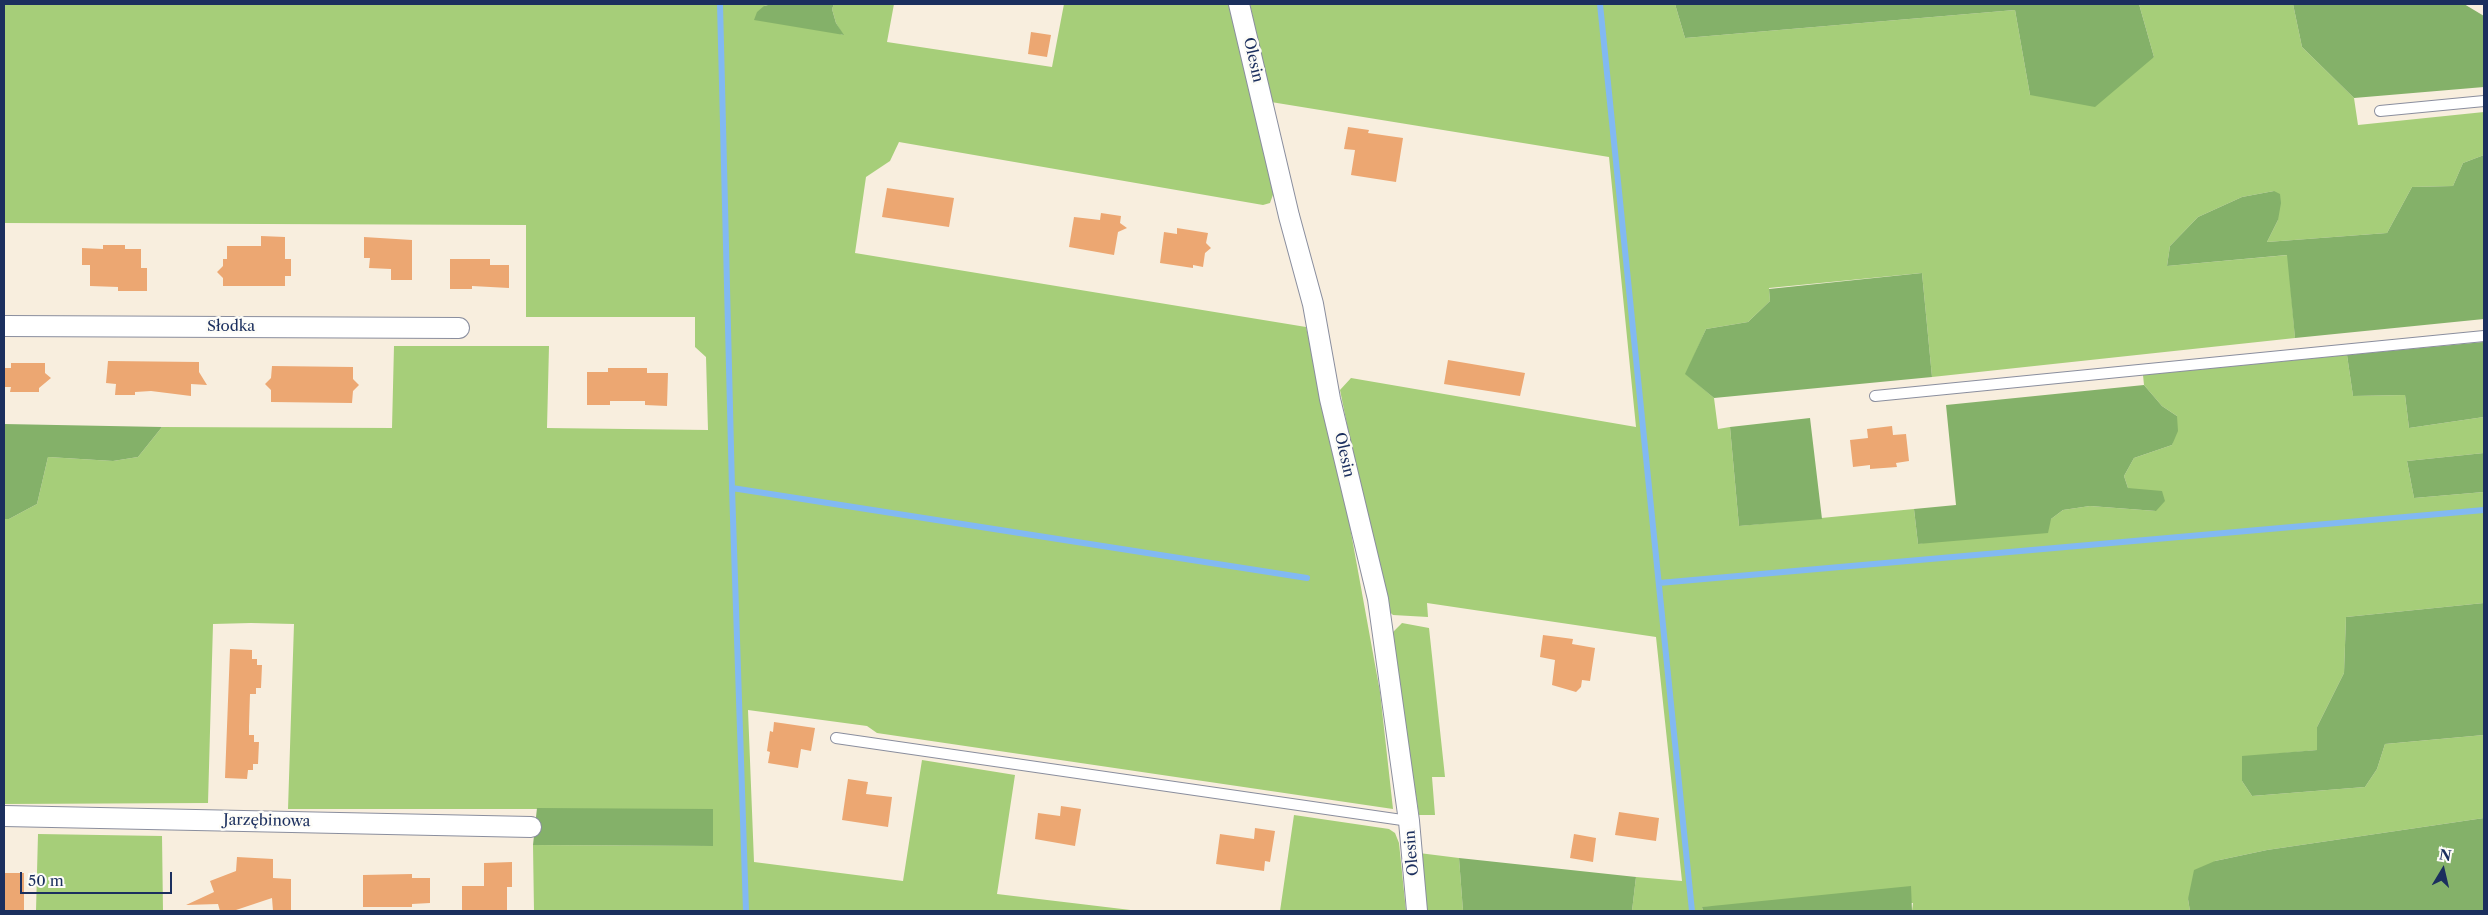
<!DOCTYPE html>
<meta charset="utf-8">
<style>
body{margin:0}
#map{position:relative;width:2488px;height:915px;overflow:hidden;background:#f8eede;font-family:"Libre Caslon Text",serif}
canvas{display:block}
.frame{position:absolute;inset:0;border:5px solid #1b2f5e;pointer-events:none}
.north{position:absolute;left:2418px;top:845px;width:50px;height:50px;-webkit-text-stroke:4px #fdfcf7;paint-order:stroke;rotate:9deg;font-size:14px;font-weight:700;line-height:20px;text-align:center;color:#1b2f5e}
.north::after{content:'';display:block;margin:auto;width:18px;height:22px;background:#1b2f5e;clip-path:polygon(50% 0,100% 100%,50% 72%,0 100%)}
.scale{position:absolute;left:20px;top:872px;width:152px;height:22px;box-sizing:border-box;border:2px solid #1b2f5e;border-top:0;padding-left:6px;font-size:15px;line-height:18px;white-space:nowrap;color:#1b2f5e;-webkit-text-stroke:4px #fdfcf7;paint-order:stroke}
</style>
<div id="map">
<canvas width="2488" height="915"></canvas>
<div class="frame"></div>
<div class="north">N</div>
<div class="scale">50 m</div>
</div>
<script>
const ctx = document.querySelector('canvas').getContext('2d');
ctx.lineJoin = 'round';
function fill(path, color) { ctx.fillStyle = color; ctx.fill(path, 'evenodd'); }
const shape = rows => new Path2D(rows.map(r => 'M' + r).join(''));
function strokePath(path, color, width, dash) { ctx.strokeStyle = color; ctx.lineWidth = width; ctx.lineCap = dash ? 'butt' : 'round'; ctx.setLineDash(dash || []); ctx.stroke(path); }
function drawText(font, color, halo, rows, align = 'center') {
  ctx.font = font + ' "Libre Caslon Text",serif'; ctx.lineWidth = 5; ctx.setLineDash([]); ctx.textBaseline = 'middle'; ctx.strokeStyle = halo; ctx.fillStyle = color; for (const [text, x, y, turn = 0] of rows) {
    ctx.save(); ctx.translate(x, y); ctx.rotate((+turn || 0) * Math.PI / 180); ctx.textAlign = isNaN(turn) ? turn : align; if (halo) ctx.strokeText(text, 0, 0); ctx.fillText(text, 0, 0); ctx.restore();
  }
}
fill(shape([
 [4,4,772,4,764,6,843,35,836,23,832,9,834,4,894,4,887,42,1052,67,1064,4,1229,4,1275,189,1270,203,1263,205,899,142,890,161,866,177,855,253,1306,327,1346,505,1380,692,1393,809,877,733,867,726,748,710,754,862,903,881,922,760,1015,775,997,894,1139,911,534,911,533,845,713,846,713,809,288,809,294,624,251,623,213,624,208,803,4,804,4,519,9,519,37,504,48,457,113,461,138,457,162,427,392,428,394,346,549,346,547,428,708,430,706,357,695,347,695,317,526,317,526,225,4,223],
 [1250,4,1675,4,1685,38,2015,10,2030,95,2154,57,2139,4,2293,4,2302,47,2354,98,2358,125,2484,112,2484,155,2463,163,2453,186,2412,187,2387,233,2267,242,2278,220,2274,191,2242,197,2198,217,2170,246,2167,266,2288,255,2295,338,1932,377,1922,273,1769,288,1770,301,1748,322,1706,329,1686,374,1714,398,1718,429,1730,427,1739,526,1914,509,1918,544,2051,519,2063,510,2090,506,2156,511,2128,488,2124,476,2134,458,2172,445,2177,416,2162,406,2144,385,2143,375,2347,355,2353,396,2405,395,2409,428,2484,417,2484,453,2407,461,2414,498,2484,492,2484,603,2346,617,2344,673,2317,727,2317,750,2242,757,2242,781,2252,796,2365,787,2377,769,2385,744,2484,735,2484,818,2267,850,2215,861,2188,899,2190,911,1912,911,1913,903,1702,907,1703,911,1632,911,1636,877,1682,881,1656,637,1427,603,1428,617,1393,615,1384,607,1340,390,1351,378,1636,427,1609,157,1271,102],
 [1402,623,1429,628,1445,777,1432,777,1435,815,1419,815,1392,640,1393,632],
 [1294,815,1389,829,1395,833,1399,843,1406,911,1280,911],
 [38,834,162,836,163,911,36,911],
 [1419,853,1459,858,1463,911,1426,911]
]), '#a6ce79');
fill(shape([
 [772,4,834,4,832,9,836,23,844,35,754,20,757,12,764,6],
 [1675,4,2139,4,2154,57,2095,107,2030,95,2015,10,1685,38],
 [2293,4,2464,4,2484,16,2484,87,2354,98,2302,47],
 [2484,155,2484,319,2295,338,2287,255,2167,266,2170,246,2198,217,2242,197,2274,191,2280,194,2281,203,2278,220,2267,242,2387,233,2412,187,2453,186,2463,163],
 [1922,273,1932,377,1714,398,1685,374,1706,329,1748,322,1770,301,1769,289],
 [2483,342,2484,417,2409,428,2405,395,2353,396,2347,355],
 [2144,385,2162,406,2177,416,2178,431,2172,445,2134,458,2124,476,2128,488,2162,491,2165,501,2156,511,2090,506,2063,510,2051,519,2048,533,1918,544,1914,509,1956,505,1946,405],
 [1810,418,1822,519,1739,526,1730,427],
 [4,424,162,427,138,457,113,461,48,457,37,504,9,519,4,519],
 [2484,453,2484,492,2414,498,2407,461],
 [2484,603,2484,735,2385,744,2377,769,2365,787,2252,796,2242,781,2242,756,2317,750,2317,727,2344,673,2346,617],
 [537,808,713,809,713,846,533,845],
 [2484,818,2484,911,2190,911,2188,899,2194,870,2215,861,2267,850],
 [1459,858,1636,877,1632,911,1463,911],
 [1911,886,1912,911,1703,911,1702,907]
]), '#84b169');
strokePath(shape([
 [720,4,732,488,746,911],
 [1600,4,1692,911],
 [732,488,1307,578],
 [1659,583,2484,510]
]), '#82b9f2', 6);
fill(shape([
 [1031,32,1051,35,1047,57,1028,54],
 [1348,127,1369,130,1368,133,1403,138,1396,182,1351,175,1355,150,1344,149],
 [887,188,954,198,949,227,882,217],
 [1101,213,1121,216,1120,223,1127,228,1118,232,1114,255,1069,247,1074,217,1100,220],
 [1177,228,1208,233,1206,243,1211,248,1205,253,1203,267,1193,265,1193,268,1160,263,1164,232,1177,234],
 [261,236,285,237,285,259,291,259,291,276,285,276,285,286,223,286,223,278,217,272,223,266,223,259,227,259,227,246,261,246],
 [364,237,412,240,412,280,391,280,391,269,369,268,370,258,364,258],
 [103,245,125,245,125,249,141,249,141,268,147,268,147,291,118,291,118,287,90,286,90,265,82,265,82,248,103,249],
 [450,259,490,259,490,265,509,265,509,288,472,286,472,289,450,289],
 [1448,360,1525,373,1520,396,1444,384],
 [108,361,199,362,199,372,207,385,191,384,191,396,151,391,135,392,135,395,115,395,116,384,106,383],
 [11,363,45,363,45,373,51,378,39,388,39,392,10,392,11,387,4,387,4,368,11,368],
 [272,366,353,367,353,379,359,385,353,391,352,403,271,402,271,390,265,384,271,378],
 [608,368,647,368,647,373,668,373,667,406,645,405,645,401,610,401,610,405,587,405,587,372,608,372],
 [1892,426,1893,435,1906,434,1909,461,1896,463,1897,467,1870,469,1870,465,1853,467,1850,440,1868,438,1867,429],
 [1543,635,1573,639,1572,644,1595,648,1590,681,1582,680,1581,687,1576,692,1552,685,1555,660,1540,657],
 [230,649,252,650,252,659,257,659,257,665,262,665,261,688,256,688,256,694,250,694,249,726,249,735,254,735,254,742,259,742,258,764,253,764,253,770,248,770,247,779,225,778],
 [774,722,815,728,811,751,801,749,798,768,768,763,770,752,767,751,770,731,773,732],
 [848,779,868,782,866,794,892,797,888,827,842,820],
 [1061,806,1081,809,1075,846,1035,839,1038,813,1060,816],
 [1619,812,1659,818,1656,841,1615,835],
 [1255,828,1275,831,1270,862,1265,861,1264,871,1216,864,1220,834,1254,839],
 [1574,834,1596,838,1593,862,1570,858],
 [237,857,273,859,273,878,291,879,291,911,273,911,272,898,233,911,220,911,218,904,186,905,214,892,210,881,236,871],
 [512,862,512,887,507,887,507,911,462,911,462,886,484,886,484,863],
 [4,873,24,873,24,911,4,911],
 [412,874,412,878,430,878,430,903,412,904,412,907,363,907,363,875]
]), '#eca772');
const lane = shape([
 [2380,111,2484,101],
 [1875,396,2484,336],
 [836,738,1409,821]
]);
const street = shape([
 [1239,4,1289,216,1313,304,1330,399,1378,599,1409,821,1417,911],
 [4,326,459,328],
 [4,816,531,827]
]);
strokePath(lane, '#8a8e9e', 12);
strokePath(street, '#8a8e9e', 22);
strokePath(lane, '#fff', 10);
strokePath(street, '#fff', 20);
drawText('15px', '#1b2f5e', '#fdfcf7', [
 ["Olesin",1253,60,77],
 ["Słodka",231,327],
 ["Olesin",1344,455,77],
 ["Jarzębinowa",267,821,1],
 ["Olesin",1412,853,-95]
]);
</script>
